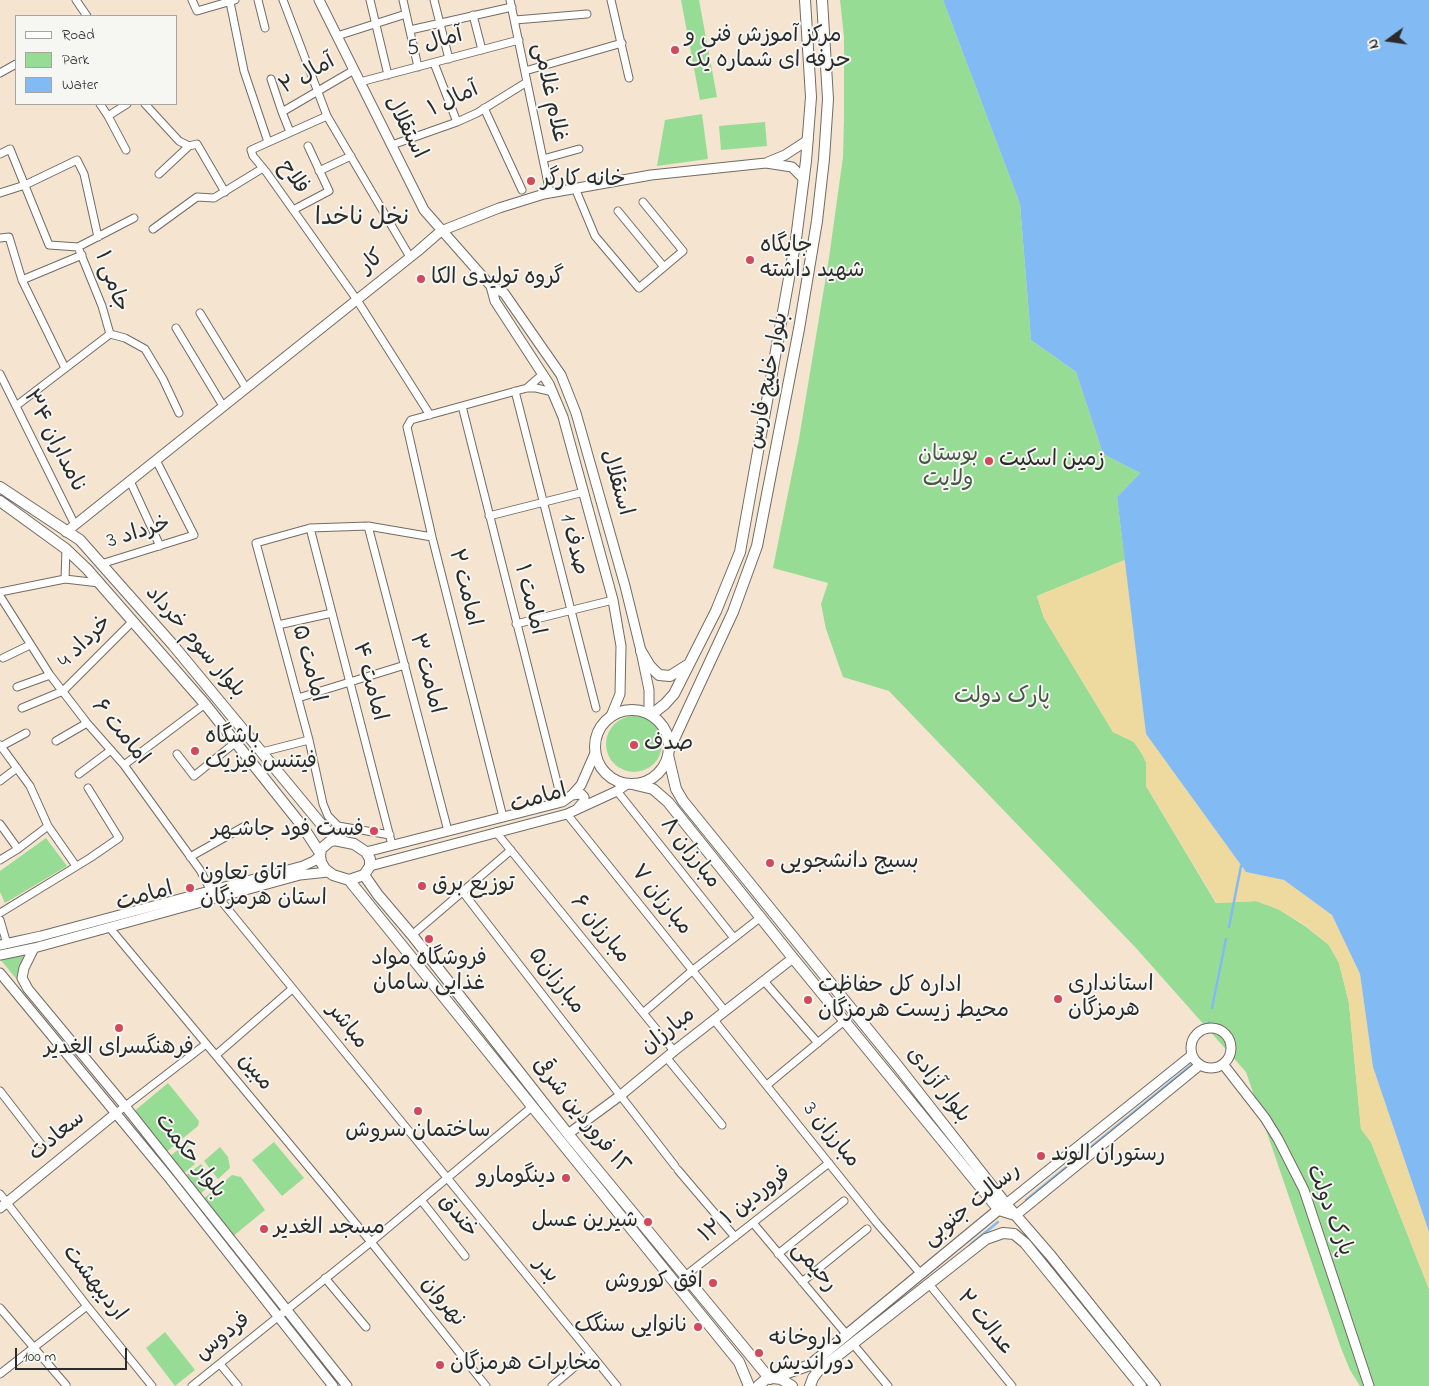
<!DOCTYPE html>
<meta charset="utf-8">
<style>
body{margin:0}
#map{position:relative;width:1429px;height:1386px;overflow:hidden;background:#f5e4d0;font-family:"Indie Flower",sans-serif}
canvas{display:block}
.legend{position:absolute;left:15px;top:15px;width:162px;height:90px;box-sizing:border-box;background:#f6f6f2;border:1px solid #a5a5a2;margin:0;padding:6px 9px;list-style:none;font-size:15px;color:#2b2b2b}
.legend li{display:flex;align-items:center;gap:10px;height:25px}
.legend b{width:25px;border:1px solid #a5a5a2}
.north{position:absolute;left:1364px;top:15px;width:50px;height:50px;-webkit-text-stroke:4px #f6f6f2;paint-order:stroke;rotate:256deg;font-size:14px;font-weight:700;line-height:20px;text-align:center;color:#2b2b2b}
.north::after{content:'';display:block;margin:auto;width:18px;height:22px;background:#2b2b2b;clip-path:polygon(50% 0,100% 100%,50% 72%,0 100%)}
.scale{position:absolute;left:15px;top:1348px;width:112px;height:22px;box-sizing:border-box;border:2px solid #2b2b2b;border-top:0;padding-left:6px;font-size:15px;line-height:18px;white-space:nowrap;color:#2b2b2b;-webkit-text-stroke:4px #f6f6f2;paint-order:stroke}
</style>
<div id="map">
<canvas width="1429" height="1386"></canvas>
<ul class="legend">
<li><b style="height:6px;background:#fff"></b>Road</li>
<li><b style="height:14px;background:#97dc95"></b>Park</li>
<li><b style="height:14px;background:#82bbf3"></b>Water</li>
</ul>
<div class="north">N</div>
<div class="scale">100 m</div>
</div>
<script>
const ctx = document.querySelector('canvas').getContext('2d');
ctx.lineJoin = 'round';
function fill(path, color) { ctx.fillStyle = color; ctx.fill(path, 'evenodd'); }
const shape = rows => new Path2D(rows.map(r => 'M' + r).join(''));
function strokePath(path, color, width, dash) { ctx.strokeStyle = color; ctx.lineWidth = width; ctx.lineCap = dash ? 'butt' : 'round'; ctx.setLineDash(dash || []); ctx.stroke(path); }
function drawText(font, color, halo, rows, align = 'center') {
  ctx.font = font + ' "Indie Flower","Playpen Sans Arabic",sans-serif'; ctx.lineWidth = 4; ctx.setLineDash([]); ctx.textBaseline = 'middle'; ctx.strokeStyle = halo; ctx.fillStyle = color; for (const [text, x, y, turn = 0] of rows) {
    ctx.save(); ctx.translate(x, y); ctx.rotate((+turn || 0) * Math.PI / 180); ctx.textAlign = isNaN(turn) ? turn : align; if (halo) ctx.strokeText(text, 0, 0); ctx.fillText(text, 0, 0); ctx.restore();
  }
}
fill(shape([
 [681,0,699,0,717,97,700,100],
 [840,0,943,0,1020,204,1031,340,1076,372,1103,454,1140,473,1117,497,1125,560,1037,596,1044,618,1113,732,1134,742,1142,754,1146,762,1146,786,1216,903,1256,901,1278,909,1305,926,1329,945,1339,963,1349,1003,1361,1129,1371,1142,1429,1289,1429,1386,1360,1386,1350,1370,1341,1348,1246,1072,1136,948,889,691,843,677,826,629,821,604,828,583,773,568,799,439,829,258,843,157,844,119,844,37],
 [702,114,708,159,657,166,665,120],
 [765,122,767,146,721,150,719,126],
 '606 744a28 28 0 1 1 56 0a28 28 0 1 1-56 0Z',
 [46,838,67,866,5,903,0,892,0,871],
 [24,954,20,967,18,981,0,959],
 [168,1083,199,1121,198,1126,165,1153,132,1113],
 [274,1142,304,1178,282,1196,252,1160],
 [186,1143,193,1151,188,1155,195,1164,183,1174,169,1157],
 [220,1147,228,1157,230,1168,218,1179,204,1161],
 [201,1164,215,1181,199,1195,185,1176],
 [232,1175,241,1177,265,1210,232,1237,202,1200],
 [165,1332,195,1370,175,1386,146,1348]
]), '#97dc95');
fill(shape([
 [1125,560,1146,734,1246,872,1284,880,1332,915,1360,974,1373,1067,1429,1232,1429,1289,1371,1142,1361,1129,1349,1003,1339,963,1329,945,1305,925,1278,909,1256,901,1217,903,1146,786,1146,762,1142,754,1134,742,1113,732,1044,618,1037,596]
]), '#eeda9e');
fill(shape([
 [943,0,1429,0,1429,1232,1373,1067,1360,974,1332,915,1284,880,1246,872,1146,734,1117,497,1140,473,1103,454,1076,372,1031,340,1020,204]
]), '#82bbf3');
strokePath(shape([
 [1229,927,1241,866],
 [1212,1008,1226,939],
 [1208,1025,1209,1022],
 [1026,1200,1194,1063],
 [971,1244,998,1222]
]), '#82bbf3', 2.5);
const minor = shape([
 [76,0,87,16],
 [192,0,197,11,235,0],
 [258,0,265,28],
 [283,0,327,116,410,257],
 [370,0,388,75],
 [403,0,418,67],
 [434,0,449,59],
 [510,0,550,193],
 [611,0,629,78],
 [230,2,244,71,268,142],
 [473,15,482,50],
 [515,20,587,14],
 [410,30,512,7],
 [337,36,406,14],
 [434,63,457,122],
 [525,71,622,43],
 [0,73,16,64],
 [271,79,282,112,354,70],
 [360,82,519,40],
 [100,104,108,116,127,104],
 [145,104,179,141,189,146,197,144,225,192],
 [484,108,522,190],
 [282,112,290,132],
 [108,116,126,150],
 [327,116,251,150,253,156,267,173,357,300,430,415],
 [392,145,457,122,477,113,527,82],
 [0,154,10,149,49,245,78,247],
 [543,159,579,149],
 [319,171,351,156],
 [159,174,189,146],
 [575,188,595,236,639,288,683,251,643,202],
 [0,193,25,185,77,160,84,174,98,237],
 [293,210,329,191,308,146],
 [618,211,664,267],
 [153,229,197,197,214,198,263,168],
 [0,238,9,237,22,280,82,255],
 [22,280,65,368],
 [200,313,246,388],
 [176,328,223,406],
 [110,334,125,338,145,349,163,379,179,413],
 [0,374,75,525],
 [527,388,543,374],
 [515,391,596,708],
 [16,406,110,334,102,306,78,247,134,218],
 [462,406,562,802],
 [130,481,160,546],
 [489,516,584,492],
 [368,526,448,831],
 [310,528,392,845],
 [66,549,65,579,99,583],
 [101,564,194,535,156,460],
 [0,592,65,579],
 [0,596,50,675,87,723,124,765,200,870,211,891],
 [516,624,613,600],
 [278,625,332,613],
 [3,658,30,645],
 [17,687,50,675],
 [298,698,405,665],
 [22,708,63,691,133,621],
 [56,741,87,723],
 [0,745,30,786,48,826,76,866],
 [0,747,26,733],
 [262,752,309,740],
 [177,754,194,776,236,742],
 [124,765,205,704],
 [79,774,111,750],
 [0,781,17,768],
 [617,791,734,938],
 [567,814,725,1011],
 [503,817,432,537,407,427,411,420,527,388,536,388,553,392],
 [0,824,18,849],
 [496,832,674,1051],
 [390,835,338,826,328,816,323,804,309,740,256,543,310,528,368,526,432,537],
 [190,857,245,826],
 [0,860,18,849,48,826],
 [462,891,675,1166],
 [218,897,617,1386],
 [0,913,90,858,119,838,88,788],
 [0,920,7,944],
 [109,927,371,1242,486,1386],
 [412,935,511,850],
 [764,981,818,1043],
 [643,1013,693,970,761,917],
 [714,1020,876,1222,920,1273],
 [216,1055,292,989],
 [666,1057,722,1125],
 [767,1085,844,1021],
 [0,1091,41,1144],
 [115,1114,206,1044],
 [678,1170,735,1237],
 [0,1194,87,1306,152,1386],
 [421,1200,465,1256],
 [753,1223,847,1335],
 [778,1254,844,1201],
 [685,1276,829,1163],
 [325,1278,366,1327],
 [802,1282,867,1229],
 [929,1284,1012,1386],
 [0,1308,66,1385],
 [853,1344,888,1386],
 [220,1364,238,1386],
 [0,1374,87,1306],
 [192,1386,371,1242,533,1106],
 [552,1386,590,1354]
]);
const tertiary = shape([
 [319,0,424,210,491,286,504,293,561,375,576,413,625,586,641,651,649,690,649,714],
 [768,162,785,155,808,140],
 [491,286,495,301,549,384,563,417,613,600,621,646,620,694,611,716],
 [66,532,418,251,441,231,499,208,544,194,651,175,766,163,792,167,804,179],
 [572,795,581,794,584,797,584,801,578,808],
 [366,852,562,802,572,795,581,785,595,753],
 [370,866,567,814,617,791,627,784],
 [0,945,41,936,303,866,314,861,320,856],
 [34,948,24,968,22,978,28,989,125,1106,347,1386],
 [0,955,34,948,300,875,328,872],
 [0,973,170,1179,333,1386],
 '1191 1048a20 20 0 1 1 40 0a20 20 0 1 1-40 0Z',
 [1223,1064,1265,1118,1278,1139,1304,1190,1369,1386],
 [568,1134,621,1095,674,1051,793,958],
 [1006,1204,1192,1055],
 [0,1208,115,1114],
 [1016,1215,1200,1065]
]);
const primary = shape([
 [0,487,80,540,173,645,326,830,344,841],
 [0,501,66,549,87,569,205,704,303,827,320,853],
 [641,651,650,666,659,675,670,676,689,664],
 '595 747a37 37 0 1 1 74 0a37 37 0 1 1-74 0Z',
 [651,715,665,704,674,694,716,611,740,552,796,239,806,161,811,97,805,0],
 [669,750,733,612,757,546,799,329,817,221,824,159,828,99,822,0],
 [668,755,676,789,683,801,897,1065,1006,1204,1051,1256,1155,1386],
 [632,784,653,789,668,802,793,958,999,1210,1015,1215],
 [334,840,354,844,366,852,370,859,370,866,364,875,349,880,333,875,325,869,321,862,320,856,321,849,329,842,334,840],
 [364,875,378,895,412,935,568,1134,770,1379],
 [349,880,739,1362,749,1386],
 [773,1378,810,1365,1003,1206],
 [758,1386,766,1379,773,1378,781,1379,792,1386],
 [810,1386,813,1378,818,1371,986,1239,1003,1233,1014,1234,1025,1243,1141,1386]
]);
strokePath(minor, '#726c65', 9);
strokePath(tertiary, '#726c65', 11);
strokePath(primary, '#726c65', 12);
strokePath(minor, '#fff', 7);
strokePath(tertiary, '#fff', 9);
strokePath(primary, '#fff', 10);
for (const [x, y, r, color] of [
 [675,50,5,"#d1495b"],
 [531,181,5,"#d1495b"],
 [750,260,5,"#d1495b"],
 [421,279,5,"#d1495b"],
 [989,461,5,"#d1495b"],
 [634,745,5,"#d1495b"],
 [195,751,5,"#d1495b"],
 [374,831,5,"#d1495b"],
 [770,863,5,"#d1495b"],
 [422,886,5,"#d1495b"],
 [190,888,5,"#d1495b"],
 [429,939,5,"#d1495b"],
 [1058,999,5,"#d1495b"],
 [808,1000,5,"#d1495b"],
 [119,1028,5,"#d1495b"],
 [418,1111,5,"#d1495b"],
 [1041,1156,5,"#d1495b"],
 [566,1178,5,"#d1495b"],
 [648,1222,5,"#d1495b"],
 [264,1229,5,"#d1495b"],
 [713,1283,5,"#d1495b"],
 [698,1327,5,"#d1495b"],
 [759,1353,5,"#d1495b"],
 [440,1365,5,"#d1495b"]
]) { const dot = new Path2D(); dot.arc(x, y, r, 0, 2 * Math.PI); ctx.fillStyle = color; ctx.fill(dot); strokePath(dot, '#f6f6f2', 2); }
drawText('22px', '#2b2b2b', '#f6f6f2', [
 ["مرکز آموزش فنی و",685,37],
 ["حرفه ای شماره یک",685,62],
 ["خانه کارگر",541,181],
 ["جایگاه",760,247],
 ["شهید داشته",760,272],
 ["گروه تولیدی الکا",431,279],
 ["زمین اسکیت",999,461],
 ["باشگاه",205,738],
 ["فیتنس فیزیک",205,763],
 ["صدف",644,745],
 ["فست فود جاشـهر",364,831,"right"],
 ["بسیج دانشجویی",780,863],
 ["اتاق تعاون",200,875],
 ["استان هرمزگان",200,900],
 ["توزیع برق",432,886],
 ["فروشگاه مواد",429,960,"center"],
 ["غذایی سامان",429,985,"center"],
 ["استانداری",1068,986],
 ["هرمزگان",1068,1011],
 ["اداره کل حفاظت",818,987],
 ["محیط زیست هرمزگان",818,1012],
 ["فرهنگسرای الغدیر",119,1049,"center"],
 ["ساختمان سروش",418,1132,"center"],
 ["رستوران الوند",1051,1156],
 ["دینگومارو",556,1178,"right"],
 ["شیرین عسل",638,1222,"right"],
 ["مسجد الغدیر",274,1229],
 ["افق کوروش",703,1283,"right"],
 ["نانوایی سنگک",688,1327,"right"],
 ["داروخانه",769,1340],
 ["دوراندیش",769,1365],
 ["مخابرات هرمزگان",450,1365]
], 'left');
drawText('22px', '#2b2b2b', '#f6f6f2', [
 ["آمال 5",435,44,-15],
 ["آمال ۲",308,76,-29],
 ["غلام غلامی",548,93,78],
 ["آمال ۱",454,101,-25],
 ["استقلال",404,128,63],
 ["فلاح",292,178,54],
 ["کار",373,263,-39],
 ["جامی ۱",110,282,70],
 ["بلوار خلیج فارس",770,381,-79],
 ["نامداران ۳۴",53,442,63],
 ["استقلال",615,483,74],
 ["خرداد 3",139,534,-17],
 ["صدف 1",572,545,76],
 ["امامت ۲",463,588,76],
 ["امامت ۱",528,600,76],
 ["خرداد 4",86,643,-45],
 ["بلوار سوم خرداد",194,643,49],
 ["امامت ۵",307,664,75],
 ["امامت ۳",425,674,75],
 ["امامت ۴",368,682,75],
 ["امامت ۶",119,733,51],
 ["امامت",539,800,-16],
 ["مبارزان ۸",689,854,52],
 ["امامت",145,898,-16],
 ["مبارزان ۷",660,901,51],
 ["مبارزان ۶",599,930,51],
 ["مبارزان۵",555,982,52],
 ["مباشر",346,1027,51],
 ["مبارزان",669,1032,-38],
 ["مبین",254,1073,50],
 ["بلوار آزادی",937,1086,52],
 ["١٢ فروردین شرقی",580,1117,51],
 ["مبارزان 3",830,1136,51],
 ["سعادت",58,1137,-40],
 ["بلوار حکمت",189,1157,52],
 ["۱۲ فروردین ۱",746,1206,-38],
 ["رسالت جنوبی",973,1206,-39],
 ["پارک دولت",1328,1211,69],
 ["خندق",457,1217,52],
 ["رحیمی",813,1268,50],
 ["بدر",545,1271,51],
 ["اردیبهشت",93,1284,52],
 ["نهروان",442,1303,51],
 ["عدالت ۲",984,1324,51],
 ["فردوس",224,1338,-39]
]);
drawText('22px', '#465746', '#f6f6f2', [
 ["بوستان",948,456],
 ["ولایت",948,481],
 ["پارک دولت",1002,698]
]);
drawText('24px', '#2b2b2b', '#f6f6f2', [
 ["نخل ناخدا",362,220]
]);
</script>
